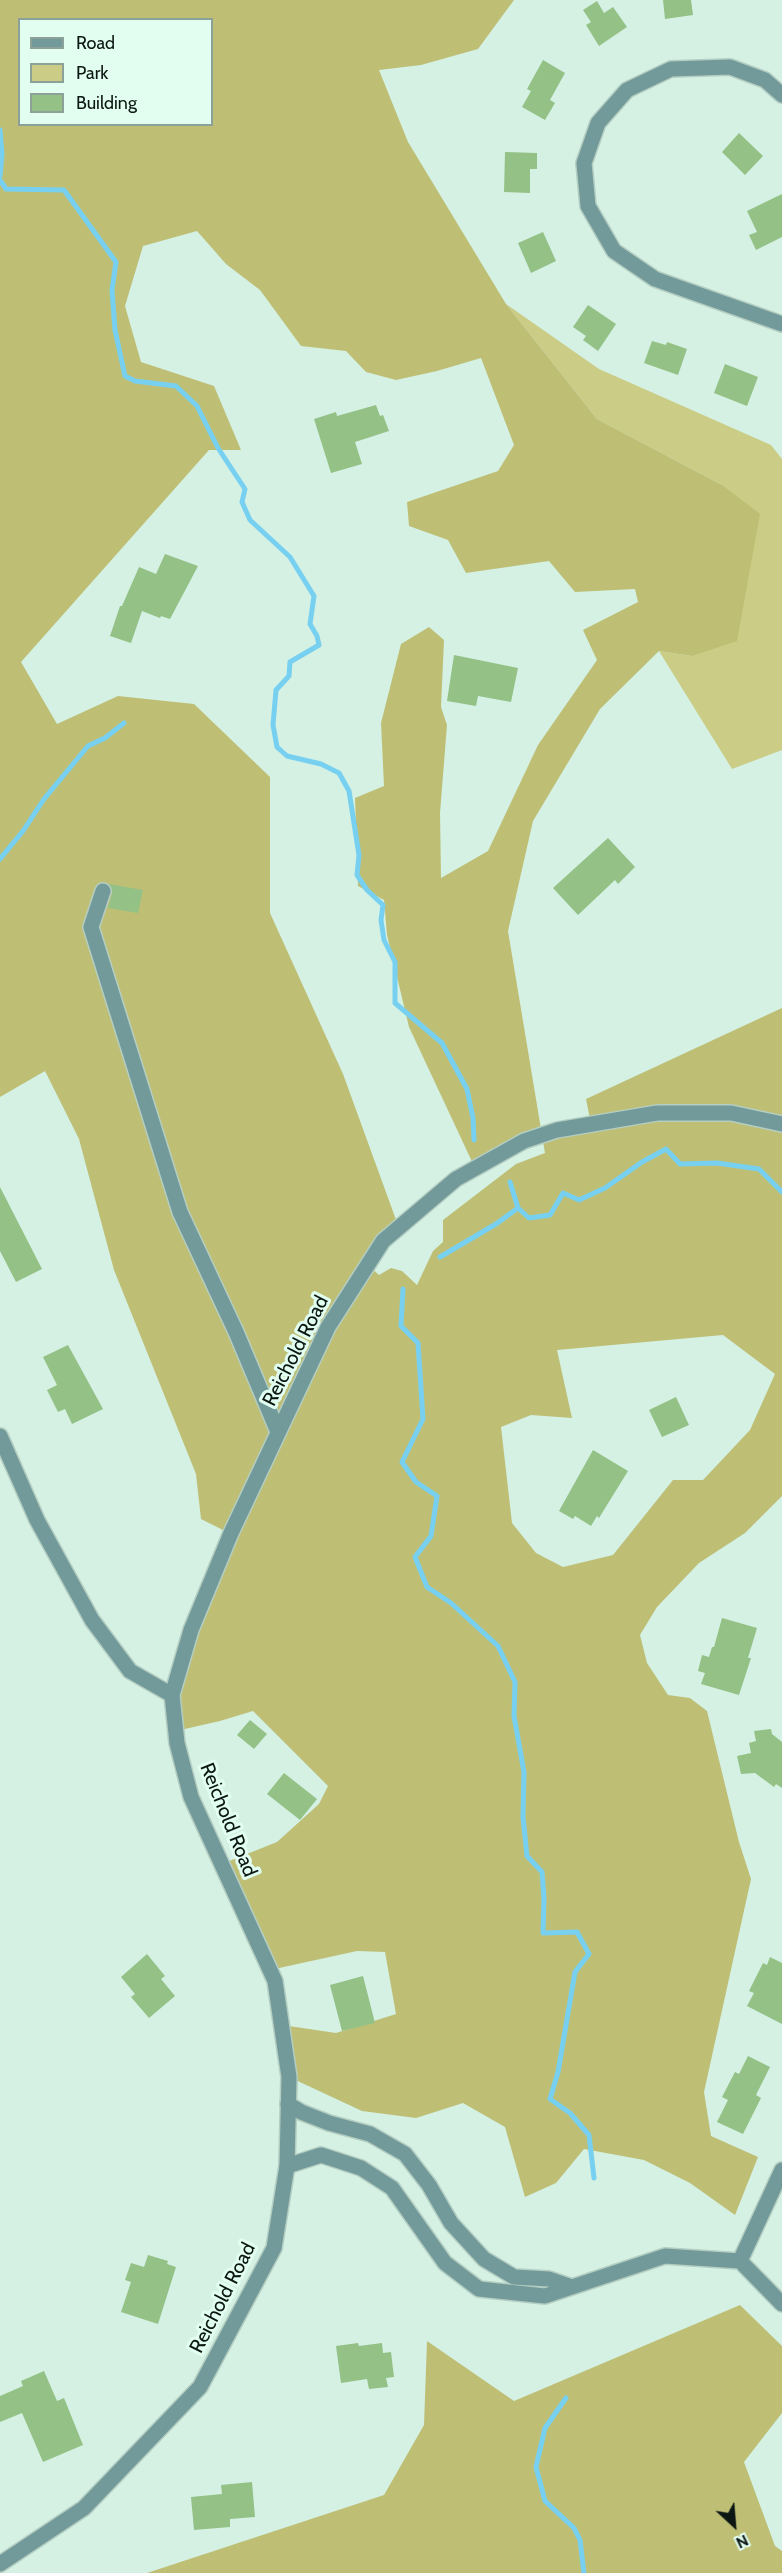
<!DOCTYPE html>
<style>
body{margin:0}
#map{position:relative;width:782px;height:2573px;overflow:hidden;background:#d4f1e4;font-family:Cabin,sans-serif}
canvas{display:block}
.legend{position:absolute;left:18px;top:18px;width:195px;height:108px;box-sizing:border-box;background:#e1fef1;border:2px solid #8ca198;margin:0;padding:8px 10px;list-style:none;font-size:18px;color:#0c1612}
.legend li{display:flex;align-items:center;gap:12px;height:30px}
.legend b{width:30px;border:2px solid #8ca198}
.north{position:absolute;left:704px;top:2495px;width:60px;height:60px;-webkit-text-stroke:4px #e1fef1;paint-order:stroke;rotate:154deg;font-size:16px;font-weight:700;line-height:24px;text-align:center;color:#0c1612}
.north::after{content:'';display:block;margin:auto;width:21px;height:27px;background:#0c1612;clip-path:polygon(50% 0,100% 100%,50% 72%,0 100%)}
</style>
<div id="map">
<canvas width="782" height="2573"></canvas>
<ul class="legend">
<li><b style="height:8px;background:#739a9a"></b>Road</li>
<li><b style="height:16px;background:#cbcc85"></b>Park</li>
<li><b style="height:16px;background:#94c185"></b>Building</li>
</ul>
<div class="north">N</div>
</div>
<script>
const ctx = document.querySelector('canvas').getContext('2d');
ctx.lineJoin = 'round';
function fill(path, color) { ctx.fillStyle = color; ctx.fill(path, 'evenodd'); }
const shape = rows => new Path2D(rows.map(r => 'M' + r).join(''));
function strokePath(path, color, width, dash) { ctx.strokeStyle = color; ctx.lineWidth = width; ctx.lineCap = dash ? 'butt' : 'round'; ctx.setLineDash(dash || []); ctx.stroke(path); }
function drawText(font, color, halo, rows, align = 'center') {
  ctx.font = font + ' Cabin,sans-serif'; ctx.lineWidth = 6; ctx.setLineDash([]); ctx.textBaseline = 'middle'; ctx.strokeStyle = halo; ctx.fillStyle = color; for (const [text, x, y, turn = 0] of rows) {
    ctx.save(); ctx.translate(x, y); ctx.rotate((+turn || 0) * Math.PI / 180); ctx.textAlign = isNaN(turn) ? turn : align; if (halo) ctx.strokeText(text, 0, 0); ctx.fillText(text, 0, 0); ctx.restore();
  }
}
fill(shape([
 [506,304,599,369,771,445,782,459,782,750,732,769,659,651,692,656,722,485,597,419]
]), '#cbcc85');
fill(shape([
 [0,0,514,0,478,49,421,65,379,70,408,142,506,304,597,419,722,485,760,514,737,641,692,656,659,651,600,709,533,821,508,931,542,1135,591,1124,586,1099,782,1008,782,1496,745,1533,699,1563,657,1607,640,1635,647,1663,668,1695,690,1698,707,1711,739,1842,751,1879,704,2092,711,2136,758,2157,735,2215,690,2183,644,2160,584,2149,556,2183,525,2197,505,2127,463,2103,416,2118,362,2111,289,2077,282,2025,336,2033,396,2014,385,1952,357,1951,270,1970,222,1864,277,1842,319,1804,328,1786,253,1711,220,1721,176,1731,172,1695,231,1534,201,1519,196,1474,114,1270,79,1139,45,1071,0,1097],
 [20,20,212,20,212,124,20,124],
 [197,231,226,264,260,290,301,346,346,351,366,372,396,380,437,371,481,358,514,445,498,471,407,502,409,526,448,540,466,573,549,561,575,592,635,589,638,602,583,630,597,660,538,745,488,851,441,878,440,813,447,725,441,707,444,640,429,627,401,644,381,723,384,786,355,798,358,886,384,900,387,935,409,1027,475,1168,542,1136,545,1153,516,1164,443,1220,443,1242,433,1251,417,1285,402,1271,391,1268,379,1275,368,1265,399,1228,343,1074,270,913,270,777,194,704,118,696,57,724,21,662,209,450,241,450,214,386,141,362,125,306,143,246],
 [723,1335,775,1374,750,1430,703,1480,673,1480,613,1555,563,1567,536,1553,512,1523,501,1427,531,1415,572,1418,557,1350],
 [740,2305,782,2346,782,2413,744,2462,775,2546,782,2551,782,2573,147,2573,384,2495,424,2425,427,2341,514,2401]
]), '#bebf75');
strokePath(shape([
 [0,130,2,154,0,176],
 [0,180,6,189,64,190,116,262,112,290,115,330,125,376,135,381,176,386,197,406,218,448,245,489,242,502,250,520,290,557,314,596,310,624,317,636,319,645,290,662,289,676,276,690,273,725,277,747,287,756,321,764,339,773,349,791,359,855,357,875,367,890,383,905,381,920,384,940,395,962,395,1003,442,1043,467,1089,473,1118,474,1140],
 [0,859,23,831,44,799,88,746,105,738,124,723],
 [510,1182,518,1208,529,1218,550,1215,563,1193,579,1200,605,1188,642,1162,666,1149,680,1164,717,1163,759,1169,782,1192],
 [440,1257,496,1224,518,1208],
 [403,1289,401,1326,418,1343,423,1419,402,1462,416,1482,437,1496,431,1536,415,1557,427,1587,451,1603,498,1646,515,1682,514,1716,524,1772,523,1817,527,1856,542,1872,544,1898,543,1933,577,1932,589,1954,575,1972,558,2072,550,2099,570,2113,589,2135,594,2178],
 [566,2398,545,2428,536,2467,545,2501,574,2528,580,2540,584,2573]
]), '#78d0f1', 5);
fill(shape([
 [663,0,691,0,693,15,665,19],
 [597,1,604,13,613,7,627,27,599,46,586,25,591,22,583,10],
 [543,60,565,73,550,100,555,103,545,120,522,107,531,91,527,89],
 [739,133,763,156,745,175,722,152],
 [505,152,537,153,537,169,530,169,530,193,504,192],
 [782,194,782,237,756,250,749,235,757,232,747,211],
 [543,232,556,261,531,273,518,243],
 [588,305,616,324,598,351,583,340,586,336,573,327],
 [652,341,666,345,667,342,687,349,678,375,644,363],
 [725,364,758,377,747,406,714,393],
 [376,405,380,416,383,415,389,431,355,442,362,464,331,473,314,419,336,412,337,416],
 [165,554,198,566,170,619,161,616,160,618,142,611,131,643,110,636,120,606,122,606,139,567,156,574],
 [454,655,518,668,511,702,478,696,476,706,447,701],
 [608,838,635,867,618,884,615,880,578,915,553,888],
 [109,884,143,890,138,913,108,908,112,894],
 [0,1187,42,1269,16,1282,0,1251],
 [68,1345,103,1409,72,1424,65,1409,58,1412,47,1390,57,1385,43,1357],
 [676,1397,689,1425,662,1437,649,1410],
 [593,1450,628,1471,599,1518,597,1516,591,1526,575,1516,573,1519,559,1511],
 [722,1618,757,1628,748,1658,751,1658,739,1695,701,1684,705,1673,698,1671,702,1655,709,1657,712,1647,714,1647],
 [250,1720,267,1734,254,1749,237,1735],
 [771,1729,772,1734,782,1742,782,1788,776,1784,774,1787,755,1773,741,1774,737,1756,751,1753,749,1743,756,1741,754,1731],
 [284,1773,317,1799,300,1820,267,1794],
 [147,1954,165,1976,161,1979,175,1996,149,2018,131,1997,135,1994,121,1977],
 [770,1957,782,1963,782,2024,747,2006,754,1993,749,1991,763,1963,767,1965],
 [363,1976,375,2023,342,2031,330,1985],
 [748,2056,770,2067,756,2095,761,2098,743,2134,717,2122,728,2100,722,2097,735,2072,739,2074],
 [148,2255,168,2261,167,2264,176,2267,158,2324,121,2312,131,2282,125,2280,131,2263,144,2267],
 [358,2343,359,2346,382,2343,383,2353,391,2352,394,2377,386,2378,388,2387,369,2389,367,2379,341,2383,336,2346],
 [44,2371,57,2401,64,2398,83,2445,43,2462,22,2413,0,2422,0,2396,23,2386,21,2381],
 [252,2482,255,2517,230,2519,230,2527,194,2530,191,2497,222,2494,221,2485]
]), '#94c185');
const minor = shape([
 [782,95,765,80,730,67,671,69,627,90,598,123,584,163,588,206,614,251,655,279,782,324],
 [103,891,91,927,180,1212,236,1332,278,1432],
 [0,1436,37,1520,92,1620,130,1671,172,1695],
 [288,2104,301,2112,329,2123,370,2134,405,2154,429,2185,451,2223,484,2259,514,2277,549,2279,572,2287],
 [287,2166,321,2155,361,2168,392,2188,445,2263,479,2289,545,2296,665,2256,740,2261,782,2304],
 [740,2261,782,2170]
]);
const tertiary = shape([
 [0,2564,84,2508,200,2387,274,2248,287,2166,289,2077,275,1981,191,1797,177,1743,172,1695,191,1630,231,1533,328,1327,383,1241,456,1179,524,1141,557,1130,657,1113,731,1113,782,1124]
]);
strokePath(minor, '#b4cec2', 18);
strokePath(tertiary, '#b4cec2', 18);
strokePath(minor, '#739a9a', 15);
strokePath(tertiary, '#739a9a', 15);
drawText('20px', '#0c1612', '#e1fef1', [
 ["Reichold Road",296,1351,-63],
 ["Reichold Road",228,1820,68],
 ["Reichold Road",223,2298,-63]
]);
</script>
